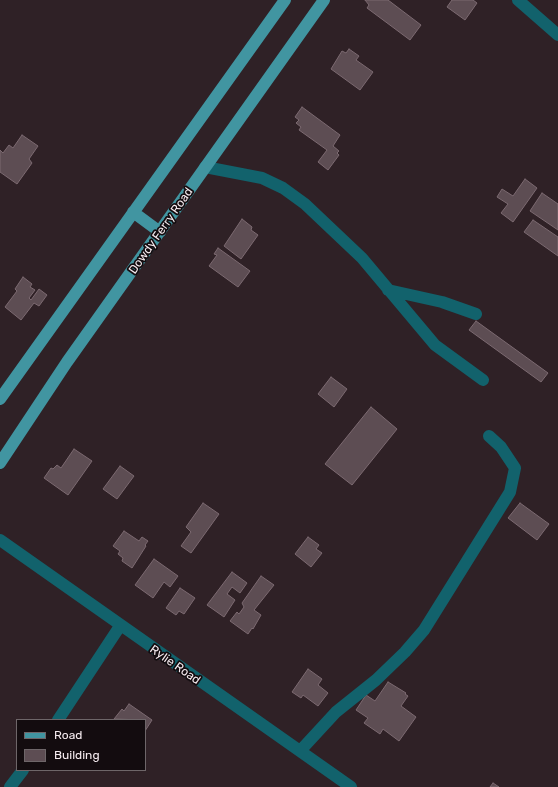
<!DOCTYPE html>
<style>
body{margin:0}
#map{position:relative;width:558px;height:787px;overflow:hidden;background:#2f2126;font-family:Rubik,sans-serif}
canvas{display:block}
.legend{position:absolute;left:16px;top:719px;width:130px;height:52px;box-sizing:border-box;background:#130c0f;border:1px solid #6e6669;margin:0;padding:5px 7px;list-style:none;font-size:12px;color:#f6ecf0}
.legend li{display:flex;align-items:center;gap:8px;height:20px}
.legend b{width:20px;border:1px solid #6e6669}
</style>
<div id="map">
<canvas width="558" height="787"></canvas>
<ul class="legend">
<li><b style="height:5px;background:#4195a1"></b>Road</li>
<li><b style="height:11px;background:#5d4d53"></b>Building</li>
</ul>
</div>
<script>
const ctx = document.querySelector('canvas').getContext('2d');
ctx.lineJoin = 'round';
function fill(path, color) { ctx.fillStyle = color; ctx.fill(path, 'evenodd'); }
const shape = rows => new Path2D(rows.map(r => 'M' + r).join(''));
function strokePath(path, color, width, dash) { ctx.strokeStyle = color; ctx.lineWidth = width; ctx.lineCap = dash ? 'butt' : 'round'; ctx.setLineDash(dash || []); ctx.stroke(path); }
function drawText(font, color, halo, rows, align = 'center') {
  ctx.font = font + ' Rubik,sans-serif'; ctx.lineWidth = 3.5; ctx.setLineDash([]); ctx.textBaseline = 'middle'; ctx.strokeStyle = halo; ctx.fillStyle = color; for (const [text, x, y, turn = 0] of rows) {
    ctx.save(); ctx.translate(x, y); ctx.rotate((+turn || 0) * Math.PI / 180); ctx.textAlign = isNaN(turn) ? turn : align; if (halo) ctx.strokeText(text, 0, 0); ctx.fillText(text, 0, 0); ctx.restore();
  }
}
const building = shape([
 [365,0,388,0,421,25,410,40,367,8,369,5,365,0],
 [452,0,473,0,477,3,465,20,447,7,452,0],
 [349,49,359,56,356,60,373,72,360,90,331,69,342,51,346,53,349,49],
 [302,107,340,135,333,146,339,151,337,153,339,155,328,170,318,162,327,150,299,130,301,127,296,123,299,120,295,117,302,107],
 [22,135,38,146,29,159,32,163,17,184,0,172,0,150,3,153,9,145,13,148,22,135],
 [525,179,537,188,513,222,501,213,508,204,497,197,502,189,513,196,525,179],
 [542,193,558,204,558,230,530,211,542,193],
 [242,219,252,227,251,230,258,235,241,259,224,246,242,219],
 [533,220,558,237,558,256,524,232,533,220],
 [218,248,250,271,238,287,209,266,217,255,214,254,218,248],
 [23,277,32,284,30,287,35,290,29,298,31,300,39,289,47,295,39,306,34,303,21,320,5,307,17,291,15,289,23,277],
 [476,321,548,373,541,382,469,330,476,321],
 [331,377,347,389,334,407,318,394,331,377],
 [371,407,397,429,352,485,325,464,371,407],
 [74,449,92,461,68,495,44,478,51,468,53,469,57,465,61,468,74,449],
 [120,466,134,476,117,499,103,489,120,466],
 [203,503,219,514,191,553,181,546,191,532,186,527,203,503],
 [520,503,549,524,537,540,508,518,520,503],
 [124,531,139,541,142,537,148,541,145,545,146,546,132,568,122,561,123,558,118,554,120,551,113,546,124,531],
 [308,537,319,545,316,549,322,553,311,567,295,554,308,537],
 [154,559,178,576,170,587,164,582,153,598,135,585,154,559],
 [232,572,247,583,240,593,232,587,227,594,235,600,224,617,207,605,232,572],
 [261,576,274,585,254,610,261,615,253,629,252,628,248,634,230,621,237,612,239,614,244,607,242,603,261,576],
 [180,588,195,598,184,614,179,611,176,615,166,608,180,588],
 [308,669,322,679,318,685,328,693,318,706,303,695,301,698,292,692,308,669],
 [388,682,406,693,405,694,408,696,401,706,416,717,399,741,383,729,380,734,364,723,368,718,356,710,366,695,375,701,388,682],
 [129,704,152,720,145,731,145,720,114,719,122,709,124,711,129,704],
 [493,783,499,787,490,787,493,783]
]);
fill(building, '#5d4d53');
strokePath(building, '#7c6a71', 1);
strokePath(shape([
 [518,0,558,35],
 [205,167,262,178,283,188,305,204,362,258,435,345,483,380],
 [388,290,442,302,476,314],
 [0,540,351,787],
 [58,720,120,626],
 [300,751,336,712,376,680,405,652,424,630,510,492,515,468,501,447,489,436],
 [10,787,23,770]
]), '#12626c', 12);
strokePath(shape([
 [133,212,160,232],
 [0,399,285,0],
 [0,463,67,362,324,0]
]), '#4195a1', 12);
drawText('12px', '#f6ecf0', '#130c0f', [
 ["Dowdy Ferry Road",161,231,-55],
 ["Rylie Road",175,665,35]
]);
</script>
